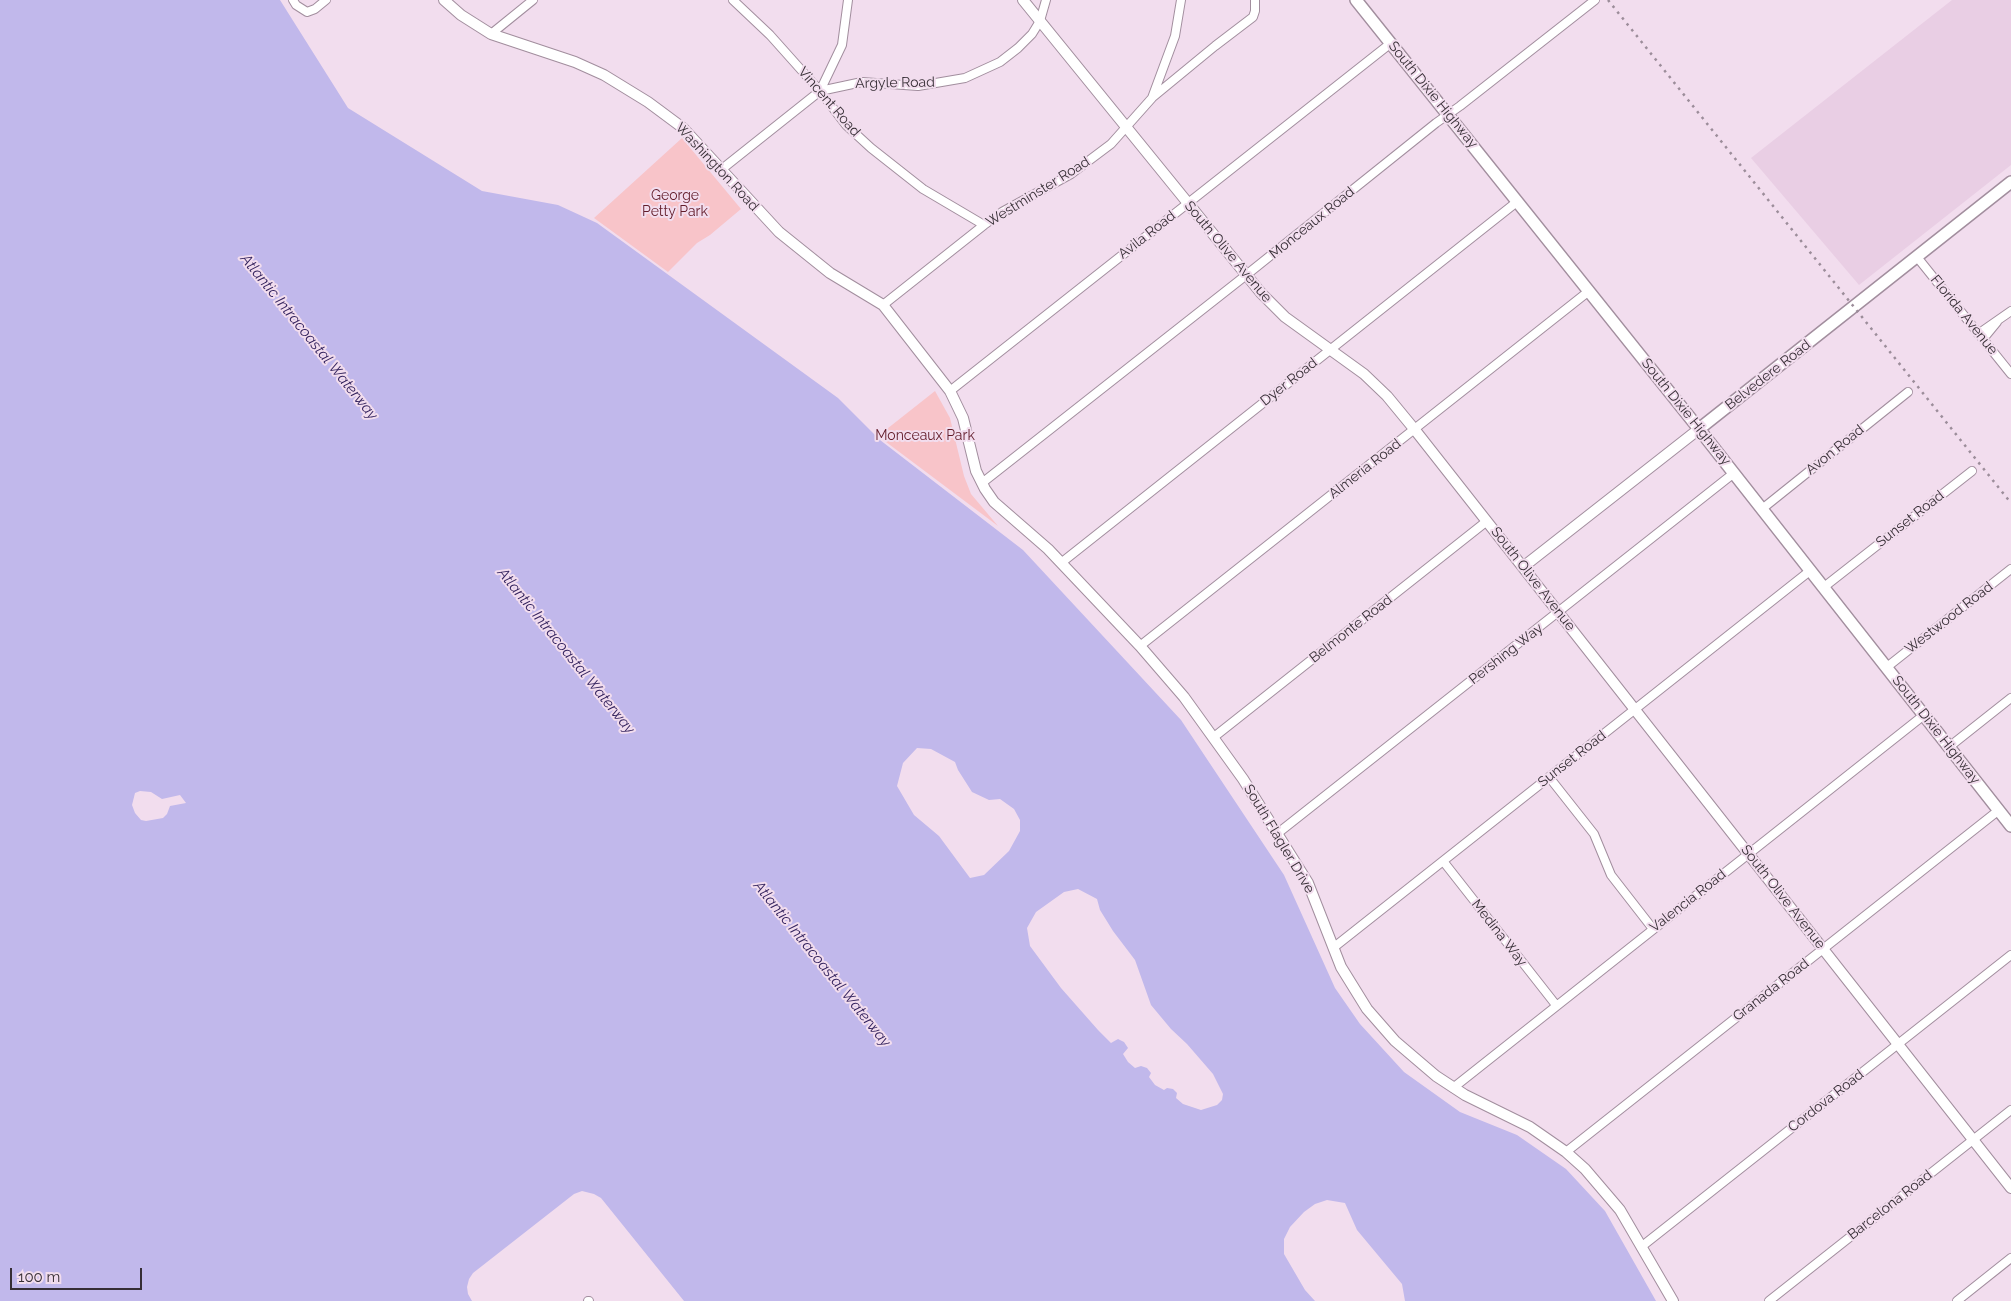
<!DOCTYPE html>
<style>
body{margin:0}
#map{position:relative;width:2011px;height:1301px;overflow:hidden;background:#f2ddee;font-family:Raleway,sans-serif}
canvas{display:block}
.scale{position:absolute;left:10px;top:1268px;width:132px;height:22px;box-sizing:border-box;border:2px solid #362e35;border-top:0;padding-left:6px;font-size:15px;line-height:18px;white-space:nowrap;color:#362e35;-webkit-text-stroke:4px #f2ddee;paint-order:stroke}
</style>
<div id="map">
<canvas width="2011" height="1301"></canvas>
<div class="scale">100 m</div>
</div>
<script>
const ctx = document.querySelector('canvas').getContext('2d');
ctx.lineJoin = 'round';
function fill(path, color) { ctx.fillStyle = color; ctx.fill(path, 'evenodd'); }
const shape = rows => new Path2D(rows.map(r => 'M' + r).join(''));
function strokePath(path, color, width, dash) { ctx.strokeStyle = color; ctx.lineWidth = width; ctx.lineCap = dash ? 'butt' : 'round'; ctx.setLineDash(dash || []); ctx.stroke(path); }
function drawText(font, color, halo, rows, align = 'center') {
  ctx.font = font + ' Raleway,sans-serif'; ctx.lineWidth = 4; ctx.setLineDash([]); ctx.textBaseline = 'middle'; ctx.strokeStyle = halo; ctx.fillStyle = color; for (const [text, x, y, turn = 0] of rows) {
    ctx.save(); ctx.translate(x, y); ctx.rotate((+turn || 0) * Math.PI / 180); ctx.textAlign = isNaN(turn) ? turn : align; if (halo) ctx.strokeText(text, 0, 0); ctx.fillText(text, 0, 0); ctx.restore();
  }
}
fill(shape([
 [1952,0,2011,0,2011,165,1859,285,1751,158]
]), '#e9cee4');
fill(shape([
 [682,138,741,209,710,235,697,243,668,272,594,218],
 [935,391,950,418,964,476,971,494,998,526,878,436]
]), '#f8c4c9');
fill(shape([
 [0,0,280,0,348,108,482,191,558,205,597,223,838,398,880,440,1023,550,1181,720,1284,875,1335,988,1360,1024,1404,1072,1460,1112,1517,1135,1566,1169,1605,1211,1656,1301,1405,1301,1402,1284,1357,1230,1345,1203,1327,1200,1315,1204,1304,1212,1290,1227,1284,1239,1284,1254,1305,1290,1315,1301,684,1301,601,1198,594,1194,582,1191,574,1194,473,1273,469,1279,467,1287,468,1294,472,1301,0,1301],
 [917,748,931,749,955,762,958,770,972,792,989,800,1000,799,1014,809,1020,820,1020,831,1009,851,984,875,970,878,939,836,914,815,897,786,903,763],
 [140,791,151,792,162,799,180,795,186,803,170,806,167,814,163,818,146,821,141,820,135,813,132,805,135,793],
 [1078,889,1097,899,1100,910,1113,931,1135,960,1151,1005,1171,1029,1187,1044,1213,1074,1223,1094,1222,1100,1217,1105,1201,1110,1183,1104,1176,1098,1177,1093,1173,1089,1167,1088,1164,1090,1155,1085,1149,1077,1151,1073,1147,1068,1141,1066,1135,1068,1128,1062,1123,1054,1128,1048,1124,1042,1118,1039,1111,1043,1098,1030,1061,988,1030,946,1027,928,1036,912,1064,892]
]), '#c1b8eb');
const street = shape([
 [293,0,296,5,307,12,315,9,326,0],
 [733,0,770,35,820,91,846,125,871,148,923,189,984,225],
 [491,34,533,0],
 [820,91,862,82,918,86,965,78,1000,62,1018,48,1032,34,1040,21,1046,0],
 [1153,97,1215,46,1253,17,1255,11,1255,0],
 [722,169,820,91,842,45,848,0],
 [1917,257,2011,374],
 [883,305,984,225,1002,212,1071,174,1111,144,1152,98,1175,36,1181,0],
 [1978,334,2011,311],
 [1983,339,1997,322],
 [950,391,1391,43],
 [982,483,1245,276,1436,123,1460,106,1595,0],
 [1762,509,1908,392],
 [1061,563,1518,201],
 [1824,587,1972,471],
 [1140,646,1589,291],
 [1887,667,2011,569],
 [1214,737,1487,521],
 [1949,747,2011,698],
 [1549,777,1594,834,1611,875,1653,929],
 [1278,833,1734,473],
 [1443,861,1556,1005],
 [1333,948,1811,570],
 [1453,1088,1924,715],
 [1566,1152,1999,810],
 [1641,1247,2011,955],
 [588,1301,589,1301],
 [1769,1301,2011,1110],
 [1957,1301,2011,1258]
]);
const secondary = shape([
 [444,0,461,15,491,34,575,62,604,75,648,102,683,128,779,232,830,273,883,305,950,391,963,418,976,471,985,489,994,502,1048,549,1140,646,1184,697,1243,779,1308,883,1341,967,1367,1009,1395,1041,1436,1076,1465,1095,1530,1127,1566,1152,1585,1169,1620,1210,1673,1301],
 [1023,0,1261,293,1285,317,1364,374,1387,396,1415,430,2011,1188],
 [1523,567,1699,429]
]);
const primary = shape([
 [1356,0,1699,429,2011,826],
 [1699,429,2011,182]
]);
strokePath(street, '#a28e9e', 10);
strokePath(secondary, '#a28e9e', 12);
strokePath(primary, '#a28e9e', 14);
strokePath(street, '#fff', 8);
strokePath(secondary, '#fff', 10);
strokePath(primary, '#fff', 11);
strokePath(shape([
 [1608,0,2011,503]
]), '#9c8d9a', 2.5, [2.5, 5]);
drawText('14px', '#362e35', '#f2ddee', [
 ["Argyle Road",895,83,-1],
 ["South Dixie Highway",1433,95,51],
 ["Vincent Road",829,102,49],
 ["Washington Road",717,167,47],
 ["Westminster Road",1038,192,-32],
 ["Monceaux Road",1312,223,-39],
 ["Avila Road",1147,235,-38],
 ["South Olive Avenue",1228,252,50],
 ["Florida Avenue",1964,315,51],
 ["Belvedere Road",1768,375,-38],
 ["Dyer Road",1289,382,-38],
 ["South Dixie Highway",1686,412,51],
 ["Avon Road",1835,450,-39],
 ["Almeria Road",1365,469,-38],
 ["Sunset Road",1910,519,-38],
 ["South Olive Avenue",1533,579,52],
 ["Westwood Road",1949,618,-38],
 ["Belmonte Road",1351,629,-38],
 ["Pershing Way",1506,654,-38],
 ["South Dixie Highway",1936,730,52],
 ["Sunset Road",1572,759,-38],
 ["South Flagler Drive",1279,839,59],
 ["South Olive Avenue",1783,897,52],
 ["Valencia Road",1688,901,-38],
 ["Medina Way",1499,933,52],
 ["Granada Road",1771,990,-38],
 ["Cordova Road",1826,1101,-38],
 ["Barcelona Road",1890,1205,-38]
]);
drawText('14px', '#621c2a', '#f2ddee', [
 ["George",675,196],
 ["Petty Park",675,212],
 ["Monceaux Park",925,436]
]);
drawText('italic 15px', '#34235e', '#f2ddee', [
 ["Atlantic Intracoastal Waterway",309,337,51],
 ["Atlantic Intracoastal Waterway",566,651,51],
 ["Atlantic Intracoastal Waterway",822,964,51]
]);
</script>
